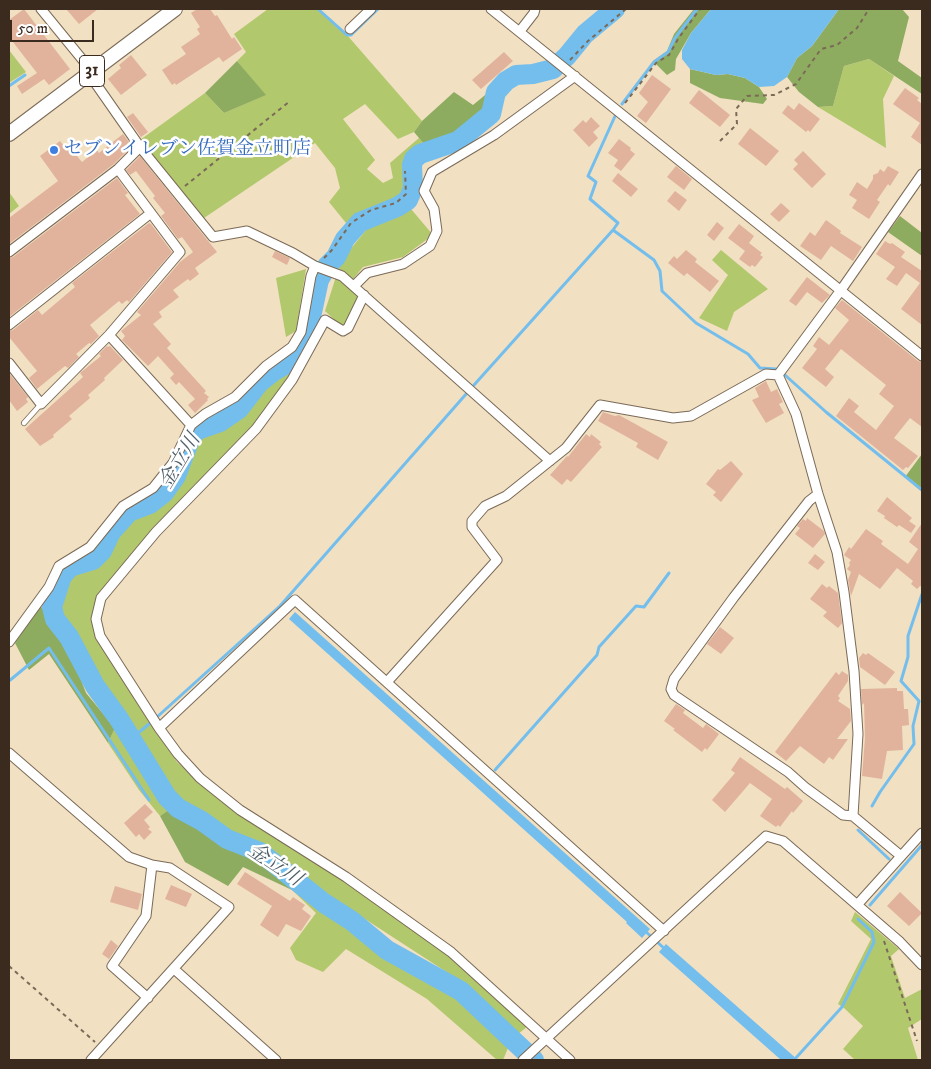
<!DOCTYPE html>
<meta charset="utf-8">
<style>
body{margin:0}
#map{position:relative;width:931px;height:1069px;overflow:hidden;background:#f1e0c2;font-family:"IM FELL DW Pica",serif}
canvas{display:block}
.frame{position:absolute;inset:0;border:10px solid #3b2a1e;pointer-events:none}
.scale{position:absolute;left:10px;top:20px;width:84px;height:22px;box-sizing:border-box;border:2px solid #3b2a1e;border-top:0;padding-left:6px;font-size:15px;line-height:18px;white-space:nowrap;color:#3b2a1e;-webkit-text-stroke:4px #fff;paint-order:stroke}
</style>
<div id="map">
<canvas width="931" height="1069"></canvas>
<div class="frame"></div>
<div class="scale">50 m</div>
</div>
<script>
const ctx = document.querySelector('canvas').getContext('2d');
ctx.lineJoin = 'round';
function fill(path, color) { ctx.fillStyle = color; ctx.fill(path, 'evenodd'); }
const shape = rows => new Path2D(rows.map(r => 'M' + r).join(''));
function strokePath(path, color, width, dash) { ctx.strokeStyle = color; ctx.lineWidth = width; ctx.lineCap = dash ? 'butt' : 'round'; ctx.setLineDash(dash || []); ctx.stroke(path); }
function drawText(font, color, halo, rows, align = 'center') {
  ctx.font = font + ' "IM FELL DW Pica","Noto Serif JP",serif'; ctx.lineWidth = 5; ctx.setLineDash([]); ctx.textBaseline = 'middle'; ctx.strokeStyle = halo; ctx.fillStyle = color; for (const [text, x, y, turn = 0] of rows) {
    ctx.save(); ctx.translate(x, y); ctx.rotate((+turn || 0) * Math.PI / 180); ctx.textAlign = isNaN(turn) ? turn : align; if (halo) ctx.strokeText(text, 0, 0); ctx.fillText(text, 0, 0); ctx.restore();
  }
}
fill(shape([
 [268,9,318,9,347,35,422,121,414,132,398,139,365,104,343,119,375,160,367,169,383,183,393,178,390,163,419,138,424,144,410,155,404,173,405,192,394,200,369,208,346,223,329,202,340,188,335,168,315,143,204,218,140,140,205,93,224,113,265,95,237,61,246,52,234,34],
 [9,50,26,72,9,83],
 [869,59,894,76,883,99,886,148,818,107,833,106,844,66],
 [9,192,19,206,9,214],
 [411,209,433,235,403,257,363,267,349,284,358,296,346,323,341,326,325,311,341,261,370,225],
 [721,250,768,289,734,312,727,331,699,318,728,275,712,260],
 [306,269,296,331,286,337,276,278],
 [295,367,255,427,157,526,97,595,92,621,96,636,177,762,240,815,340,879,448,955,528,1026,517,1035,445,971,348,908,258,845,225,834,201,815,175,800,57,611,70,573,102,560,115,534,131,517,150,510,174,489,200,434,237,417,270,379],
 [115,728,170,809,160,816,139,790,108,743],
 [292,885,348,924,404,966,457,994,511,1041,503,1060,497,1060,427,999,346,949,323,972,296,960,290,948,316,913,292,890],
 [855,912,899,949,891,956,905,998,922,989,922,1019,908,1028,918,1060,855,1060,843,1049,863,1026,844,1008,838,1004,871,939,851,921]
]), '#b2c86d');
fill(shape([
 [694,9,711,9,691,33,676,59,675,70,667,75,653,61,667,51,674,34],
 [839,9,902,9,909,17,898,61,922,78,922,94,869,59,844,66,833,106,818,107,799,92,787,77,797,58,812,46],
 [237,61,266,95,224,113,205,93],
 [690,69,716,75,728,74,745,78,759,87,767,99,763,104,720,98,690,83],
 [490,91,486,112,453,137,424,144,414,132,422,121,454,92,473,105],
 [900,216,922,233,922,256,888,232],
 [922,454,922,492,905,477],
 [40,605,69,648,86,693,115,728,108,743,49,654,29,670,15,643],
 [170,809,224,844,261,858,292,885,292,890,243,867,228,886,185,862,160,816]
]), '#8dac60');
fill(shape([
 [711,9,839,9,812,46,797,58,787,77,774,86,759,87,745,78,728,74,716,75,690,69,682,59,682,50,691,33],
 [295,612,650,929,642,938,626,923,627,922,289,619],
 [666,944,798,1060,781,1060,659,952]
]), '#74beed');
strokePath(shape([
 [318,9,347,35,351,35,378,9],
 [9,86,25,75],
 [622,104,654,62,668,52,675,38,697,9],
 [616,114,588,176,596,182,590,199,618,223,613,230,654,260,660,271,662,291,696,323,748,354,760,368,776,369],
 [785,375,826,412,922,490],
 [474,385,613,230],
 [9,681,49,648,149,800],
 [157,717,280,606,467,393],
 [131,739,149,724],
 [495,770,597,655,599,647,636,606,644,607,669,573],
 [872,806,880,792,914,744,913,726,919,701,901,681,908,657,908,636,922,594],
 [858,830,889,859],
 [870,905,922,845],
 [645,931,666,950],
 [794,1060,842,1007,874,942,872,932,858,919]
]), '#74beed', 3);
strokePath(shape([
 [534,1060,461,991,387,950,352,921,324,903,260,852,227,839,202,821,178,808,167,797,119,719,95,686,69,637,55,619,52,607,62,576,70,567,93,560,102,551,111,532,129,512,150,504,164,493,176,476,190,439,197,430,220,422,239,409,259,383,274,371,293,360,305,345,319,280,327,266,336,257,345,239,360,222,397,207,408,200,413,188,412,165,414,159,420,154,458,141,491,114,496,92,506,81,516,75,533,74,553,69,567,56,585,34,615,9]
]), '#74beed', 20);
fill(shape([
 [24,9,70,69,49,85,44,79,22,94,17,86,37,73,9,37,9,20],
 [66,9,98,9,79,24],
 [197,9,210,9,215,16,217,15,232,39,234,37,242,49,223,62,219,57,176,85,175,83,172,85,162,70,186,54,181,47,200,34,197,29,200,27,191,13],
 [504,52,513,61,481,89,472,80],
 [131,55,147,75,121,95,108,79,121,68,119,65],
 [652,75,671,89,646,123,637,116,648,102,639,93],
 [905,88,919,98,917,100,922,104,922,145,911,137,920,123,893,104],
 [699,90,730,115,720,127,689,103],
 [799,103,820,119,810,132,808,130,806,132,782,113,788,105,794,110],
 [133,113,148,132,141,137,127,117],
 [591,117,600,126,593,132,598,138,589,147,573,130,583,120,586,123],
 [750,128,779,151,766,166,738,144],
 [123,134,132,146,114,164,9,244,9,218,58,181,40,156,60,141,64,146,67,144,82,162,97,150,99,153],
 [619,139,631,148,630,150,635,154,621,171,614,166,618,160,608,153],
 [803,151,826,174,812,188,793,169,798,164,794,160],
 [140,156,217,252,195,268,199,274,190,281,188,279,173,290,179,297,159,312,162,317,153,324,171,344,167,348,206,391,204,393,209,397,207,399,208,400,195,413,188,405,195,399,179,382,176,385,170,378,174,374,158,356,148,366,122,340,125,336,121,331,141,315,137,312,180,262,193,252,182,237,178,239,161,216,165,213,153,198,155,196,136,171,130,175,126,170],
 [676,166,692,179,684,190,667,177],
 [888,166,899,172,890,186,888,184,877,200,880,202,869,219,852,208,857,200,849,195,857,182,867,189,873,179,873,175,878,173,880,169,884,172],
 [618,173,638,189,631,197,612,181],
 [117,178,128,193,125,195,140,214,9,317,9,258,13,257],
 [675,191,687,200,679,211,667,201],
 [781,203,790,211,779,222,770,214],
 [826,220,841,231,840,233,862,247,853,261,831,246,821,260,800,246,810,232,815,236],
 [717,222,724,228,714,241,707,235],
 [149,223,151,224,172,252,129,302,127,300,122,304,119,301,90,325,99,336,91,344,89,343,76,354,79,357,68,368,65,366,37,389,29,378,37,371,9,337,9,331,13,330,38,310,42,315,75,287,72,283],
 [739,224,754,236,749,243,762,253,760,255,763,257,755,267,752,265,750,267,739,259,745,251,728,238],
 [885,241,890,244,892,243,905,252,901,257,922,271,922,325,901,309,920,283,906,273,897,286,886,279,895,267,876,254],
 [686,250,697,259,695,262,719,281,710,292,687,273,684,276,668,263,674,256,677,259],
 [275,251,290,258,287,265,272,257],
 [807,277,830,295,822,303,807,292,796,306,789,301],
 [842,300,918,361,922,362,922,427,910,418,894,438,918,456,908,468,906,467,903,470,836,416,849,398,859,406,854,412,876,430,894,406,879,394,886,385,841,349,825,369,834,377,826,387,802,368,817,349,813,346,819,337,829,345,849,320,835,308],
 [107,346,108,347,110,346,123,360,104,378,105,380,88,395,90,398,69,416,72,419,53,435,54,437,40,446,25,429,83,377,80,373,101,356,99,354],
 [9,373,28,397,26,399,28,402,17,411,9,400],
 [766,381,771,392,777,389,783,402,779,404,784,413,766,423,752,400,759,397,755,388],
 [603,412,615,416,619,415,668,442,658,460,636,447,638,443,598,421],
 [586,434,590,437,591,434,601,442,599,444,602,447,571,482,567,479,562,485,550,475,567,456,568,457],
 [731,461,743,474,721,502,713,495,716,492,706,484,718,469,720,470],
 [887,497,912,518,909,521,916,526,911,533,899,525,897,527,884,518,885,516,877,511],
 [807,518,824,531,825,534,813,548,795,534,800,528,797,526,803,519,806,521],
 [922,523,922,587,920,586,917,589,911,584,913,581,897,568,880,589,859,574,851,596,848,580,851,572,847,569,850,565,849,563,851,560,844,555,849,547,851,549,866,529,883,541,881,544,908,564,918,549,909,542],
 [815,554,825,562,818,570,808,563],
 [822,584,827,588,829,586,838,593,842,623,838,628,823,616,827,612,810,599],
 [720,627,734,638,721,654,707,644],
 [863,653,866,655,868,653,895,672,885,685,860,667,859,658],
 [842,671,848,675,848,681,838,696,840,698,838,701,850,709,851,721,837,739,848,739,833,760,829,757,824,764,800,746,786,761,775,752,836,672,839,675],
 [897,688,897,691,903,691,904,709,908,709,909,725,902,726,903,750,887,751,882,779,862,776,865,738,864,703,862,705,861,689],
 [676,704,685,710,683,713,703,728,706,724,719,734,707,750,705,748,702,752,673,730,675,729,664,721],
 [740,757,785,789,787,787,803,801,793,813,792,811,780,827,778,825,776,827,760,816,772,799,750,783,725,812,712,800,735,773,731,770],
 [145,804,153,812,144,820,150,827,148,829,152,832,144,840,139,834,136,837,124,823],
 [245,872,290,901,293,897,305,905,302,909,311,916,301,931,286,924,278,937,260,925,272,906,237,884],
 [171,885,192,894,186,907,165,899],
 [115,886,142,894,138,910,110,902],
 [900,892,922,913,909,926,887,906],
 [111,940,118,946,109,959,102,954]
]), '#e1b39d');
const service = shape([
 [24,423,41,404]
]);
const minor = shape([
 [41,9,86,64,89,74,140,147,213,237,247,231,293,253,315,266,342,276,550,461],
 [491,9,922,356],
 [350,29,371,9],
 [520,31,534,13,535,9],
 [9,252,118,169,140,147],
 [354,286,367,273,403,264,430,246,437,231,434,209,424,191,432,172,494,135,575,76],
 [9,325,151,213],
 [109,335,191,425],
 [9,363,41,404,109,335,180,252,118,169],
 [778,375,796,414,818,494,837,552,844,592,854,671,858,734,853,816],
 [778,375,841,290,922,174],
 [818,494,809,501,734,597,674,679,671,689,674,695,788,772,806,788,843,815,853,816,901,856],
 [9,642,49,587,59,566,90,547,123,506,153,488,173,463,191,425,205,414,235,397,266,366,292,347,301,332,311,276,315,266],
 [387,682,497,560,472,527,472,521,485,506,506,496,566,448,600,405,673,418,691,416,766,374,778,375],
 [159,728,100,636,96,619,101,598,156,532,256,429,292,380,325,320,343,331,348,328,364,295],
 [9,753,129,857,152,865,170,868,229,907,91,1060],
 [857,905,922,833],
 [174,969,276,1060],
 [148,998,112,966,146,916,152,865],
 [523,1060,766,836,783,841,900,942,922,965],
 [570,1060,451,952,346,877,240,810,200,778,178,754,159,728,295,600,664,931]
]);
const primary = shape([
 [9,134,175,9]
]);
strokePath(service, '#7b6a57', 6);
strokePath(minor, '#7b6a57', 11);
strokePath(primary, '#7b6a57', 16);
strokePath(shape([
 [570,60,588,41,626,9],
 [625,103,656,63,669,55,678,39,700,9],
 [720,141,737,124,736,109,747,96,774,95,796,84,821,49,837,45,857,28,869,9],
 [185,186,290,101],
 [324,258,332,250,351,223,371,210,396,203,406,194,405,171],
 [884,941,917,1041],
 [9,966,95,1042]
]), '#7b6a57', 2, [4, 4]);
strokePath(service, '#fff', 4.5);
strokePath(minor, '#fff', 9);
strokePath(primary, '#fff', 14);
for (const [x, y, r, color] of [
 [54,150,5,"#3f7fe0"]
]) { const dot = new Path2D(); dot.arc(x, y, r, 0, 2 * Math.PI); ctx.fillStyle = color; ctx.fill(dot); strokePath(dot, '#fff', 2); }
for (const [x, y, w] of [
 [92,71,25]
]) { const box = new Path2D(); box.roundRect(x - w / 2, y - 15.5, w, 31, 4); ctx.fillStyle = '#fff'; ctx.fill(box); strokePath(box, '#3b2a1e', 1); }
drawText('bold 18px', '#3b2a1e', null, [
 ["31",92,71]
]);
drawText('19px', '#366cbe', '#fff', [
 ["セブンイレブン佐賀金立町店",64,150]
], 'left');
drawText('italic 20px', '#4f5e66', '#fff', [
 ["金立川",181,462,-59],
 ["金立川",274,866,34]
]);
</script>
